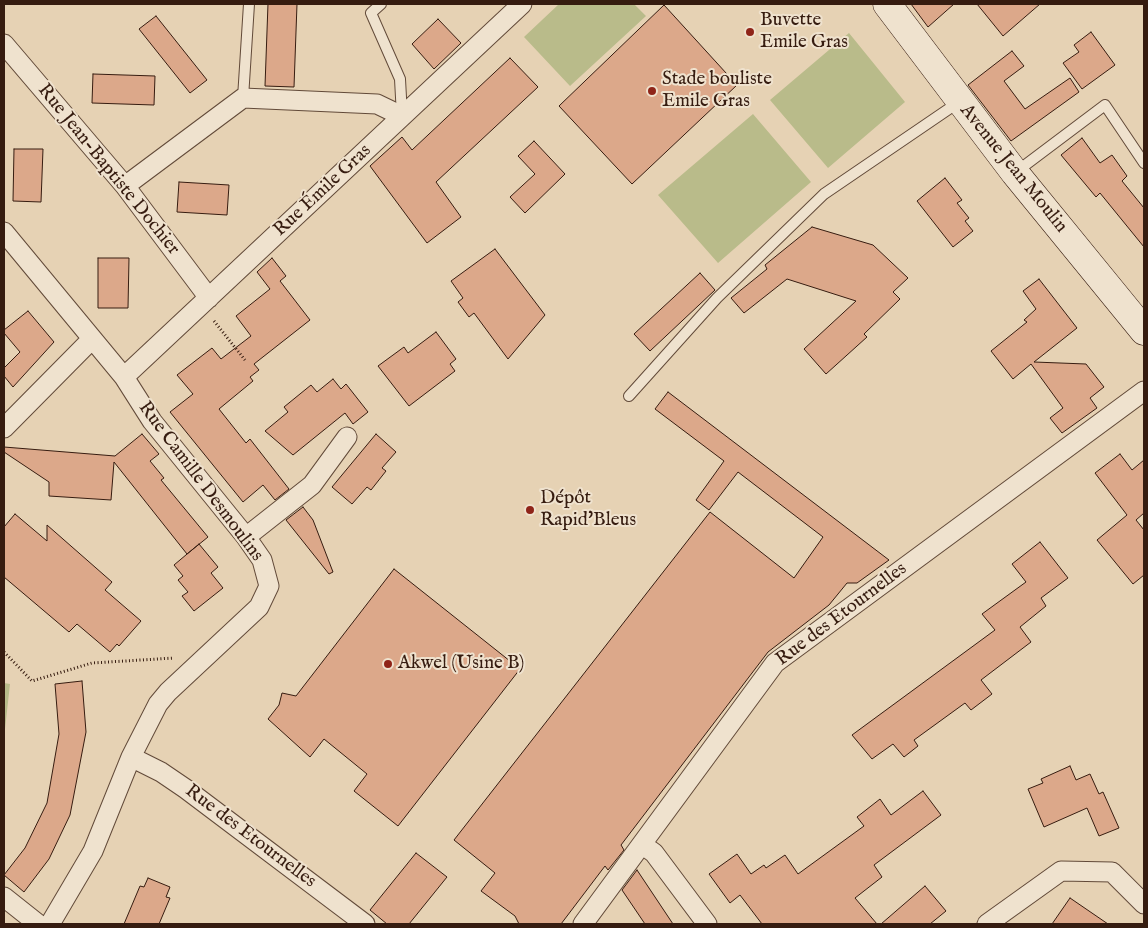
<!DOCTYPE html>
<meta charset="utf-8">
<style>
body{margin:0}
#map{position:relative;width:1148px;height:928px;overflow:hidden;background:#e6d2b4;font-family:"IM FELL English",serif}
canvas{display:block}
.frame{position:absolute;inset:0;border:5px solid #361c10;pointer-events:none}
</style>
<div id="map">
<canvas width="1148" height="928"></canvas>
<div class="frame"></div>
</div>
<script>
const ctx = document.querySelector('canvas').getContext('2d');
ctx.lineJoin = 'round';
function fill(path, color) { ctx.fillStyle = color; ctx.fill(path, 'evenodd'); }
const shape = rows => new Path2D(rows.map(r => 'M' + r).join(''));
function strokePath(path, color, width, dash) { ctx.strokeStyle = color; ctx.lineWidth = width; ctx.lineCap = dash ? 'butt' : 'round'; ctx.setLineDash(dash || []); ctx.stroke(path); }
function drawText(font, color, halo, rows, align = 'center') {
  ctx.font = font + ' "IM FELL English",serif'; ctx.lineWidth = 4; ctx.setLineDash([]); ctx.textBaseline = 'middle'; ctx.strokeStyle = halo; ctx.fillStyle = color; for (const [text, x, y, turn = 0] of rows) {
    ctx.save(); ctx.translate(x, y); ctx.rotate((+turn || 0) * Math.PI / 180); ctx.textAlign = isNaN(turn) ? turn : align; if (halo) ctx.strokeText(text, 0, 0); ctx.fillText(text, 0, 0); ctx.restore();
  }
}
fill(shape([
 [559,4,634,4,646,16,570,86,524,37],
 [849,33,905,102,828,168,770,100],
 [753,114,811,182,718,263,658,195],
 [4,683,10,684,4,738]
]), '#b9bb8a');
const building = shape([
 [268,4,297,4,294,87,265,86,268,4],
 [911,4,954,4,928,27,911,4],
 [977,4,1040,4,1003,36,977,4],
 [664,5,737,85,632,184,559,106,664,5],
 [156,16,207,80,190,93,139,29,156,16],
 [438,19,461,43,434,69,412,44,438,19],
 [1091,32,1115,65,1082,89,1063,63,1079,52,1074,45,1091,32],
 [1012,51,1024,66,1004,81,1025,109,1070,78,1079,92,1011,141,968,85,1012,51],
 [510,58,538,87,436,182,461,217,427,243,370,166,402,137,412,150,510,58],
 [93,74,155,76,154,105,92,103,93,74],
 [1082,138,1100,163,1112,155,1127,176,1122,181,1144,208,1144,247,1100,193,1096,197,1061,155,1082,138],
 [534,141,565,174,525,213,510,197,535,174,518,156,534,141],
 [14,149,43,149,41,202,13,201,14,149],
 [945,178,962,200,957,203,969,218,965,221,973,231,953,247,917,201,945,178],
 [179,182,229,185,227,215,177,212,179,182],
 [812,227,873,245,908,278,893,292,900,299,864,334,867,337,826,374,804,349,856,301,787,279,744,313,731,298,767,269,765,265,812,227],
 [495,249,545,315,508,359,474,313,469,317,458,302,463,298,451,281,495,249],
 [98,258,129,258,128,308,98,308,98,258],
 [272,258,286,276,280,281,310,320,254,364,259,370,250,377,253,381,219,409,246,443,250,439,289,489,275,500,263,485,243,502,170,412,193,394,177,375,212,348,221,359,251,336,236,316,270,289,257,272,272,258],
 [700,273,715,290,650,351,634,334,700,273],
 [1039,279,1077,328,1034,362,1086,364,1104,387,1090,398,1097,408,1062,433,1050,418,1063,408,1031,364,1013,379,991,351,1027,322,1024,320,1036,309,1023,291,1039,279],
 [28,311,54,342,13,387,4,376,4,368,20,352,4,333,4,330,28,311],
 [436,332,456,359,450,364,455,371,409,406,378,366,404,347,408,353,436,332],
 [333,379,341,389,346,384,368,412,353,424,345,413,293,455,265,431,288,412,284,407,311,385,317,392,333,379],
 [668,392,889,560,857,583,847,583,829,605,768,652,621,845,624,850,608,870,605,866,561,924,519,924,515,916,481,891,495,873,454,840,710,512,794,578,823,537,738,472,709,510,696,500,724,461,655,409,668,392],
 [142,434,159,454,150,461,164,478,161,480,208,537,187,554,114,462,111,500,49,496,49,482,4,452,4,447,115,456,142,434],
 [376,434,396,452,382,468,386,471,371,490,367,487,352,504,332,487,376,434],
 [1120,454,1132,470,1144,460,1144,513,1136,520,1144,530,1144,575,1133,584,1097,540,1127,515,1095,473,1120,454],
 [303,507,313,520,333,572,329,574,286,520,303,507],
 [15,514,47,541,47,525,112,582,105,590,141,621,119,646,117,644,110,652,77,624,69,632,4,577,4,527,15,514],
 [1040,542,1068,578,1041,598,1046,606,1020,627,1031,642,981,680,992,694,971,710,965,703,914,740,918,746,904,757,893,744,872,759,852,735,995,630,982,614,1026,582,1012,564,1040,542],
 [199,544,218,567,211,573,223,588,194,611,182,596,188,592,178,580,183,576,174,565,199,544],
 [394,569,520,669,398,826,354,791,367,774,324,739,310,757,268,719,279,705,282,693,296,696,394,569],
 [82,681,86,732,70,815,49,859,24,892,4,875,25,848,47,803,59,734,55,684,82,681],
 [1070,766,1076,780,1090,774,1099,794,1103,792,1119,828,1099,836,1087,808,1044,827,1028,789,1043,783,1041,779,1070,766],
 [923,791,941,815,874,865,882,877,855,898,877,924,762,924,740,895,730,903,709,874,737,854,751,874,764,865,766,868,785,855,798,874,864,826,857,817,880,799,891,815,923,791],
 [416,853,447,877,409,924,387,924,370,910,416,853],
 [637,870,673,924,645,924,622,890,637,870],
 [148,878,170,887,166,897,170,898,159,924,124,924,140,886,144,887,148,878],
 [925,886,946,911,930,924,881,924,925,886],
 [1070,898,1108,924,1052,924,1070,898]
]);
fill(building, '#dca88a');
strokePath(building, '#361c10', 1);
const lane = shape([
 [381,4,371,13,400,79,402,116],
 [243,98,249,4],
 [1016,172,1105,105,1144,163],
 [629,396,717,298,824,194,959,102]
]);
const street = shape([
 [4,44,125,186,209,298],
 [125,186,243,98,377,104,402,116],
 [4,232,124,377,152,421,246,537,262,560,269,586,259,607,168,692,158,704,131,757,93,851,50,924],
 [124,377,522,4],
 [4,428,92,339],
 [246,537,312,485,347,437],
 [131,757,161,772,186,789,365,924],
 [643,845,654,853,707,924],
 [4,897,38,924],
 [583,924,775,663,1144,391],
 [987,924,1061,871,1112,872,1144,904]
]);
const secondary = shape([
 [887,4,1015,173,1144,331]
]);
strokePath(lane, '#624a39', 12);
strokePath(street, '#624a39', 21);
strokePath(secondary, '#361c10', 29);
strokePath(shape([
 [214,321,245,360],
 [4,652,32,681,92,663,174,658]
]), '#361c10', 3, [1, 2.5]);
strokePath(lane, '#efe2ce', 10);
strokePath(street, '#efe2ce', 19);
strokePath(secondary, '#efe2ce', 28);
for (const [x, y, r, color] of [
 [750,32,5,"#8f2418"],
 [652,91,5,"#8f2418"],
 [530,510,5,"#8f2418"],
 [388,664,5,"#8f2418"]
]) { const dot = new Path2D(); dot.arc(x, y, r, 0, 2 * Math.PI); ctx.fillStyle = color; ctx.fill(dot); strokePath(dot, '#efe2ce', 2); }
drawText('19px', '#361c10', '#efe2ce', [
 ["Buvette",760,21],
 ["Emile Gras",760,43],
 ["Stade bouliste",662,80],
 ["Emile Gras",662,102],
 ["Dépôt",540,499],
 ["Rapid'Bleus",540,521],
 ["Akwel (Usine B)",398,664]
], 'left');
drawText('19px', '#361c10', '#efe2ce', [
 ["Avenue Jean Moulin",1013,169,51],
 ["Rue Jean-Baptiste Dochier",108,170,51],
 ["Rue Émile Gras",323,191,-43],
 ["Rue Camille Desmoulins",200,482,53],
 ["Rue des Etournelles",842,615,-37],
 ["Rue des Etournelles",250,837,37]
]);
</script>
